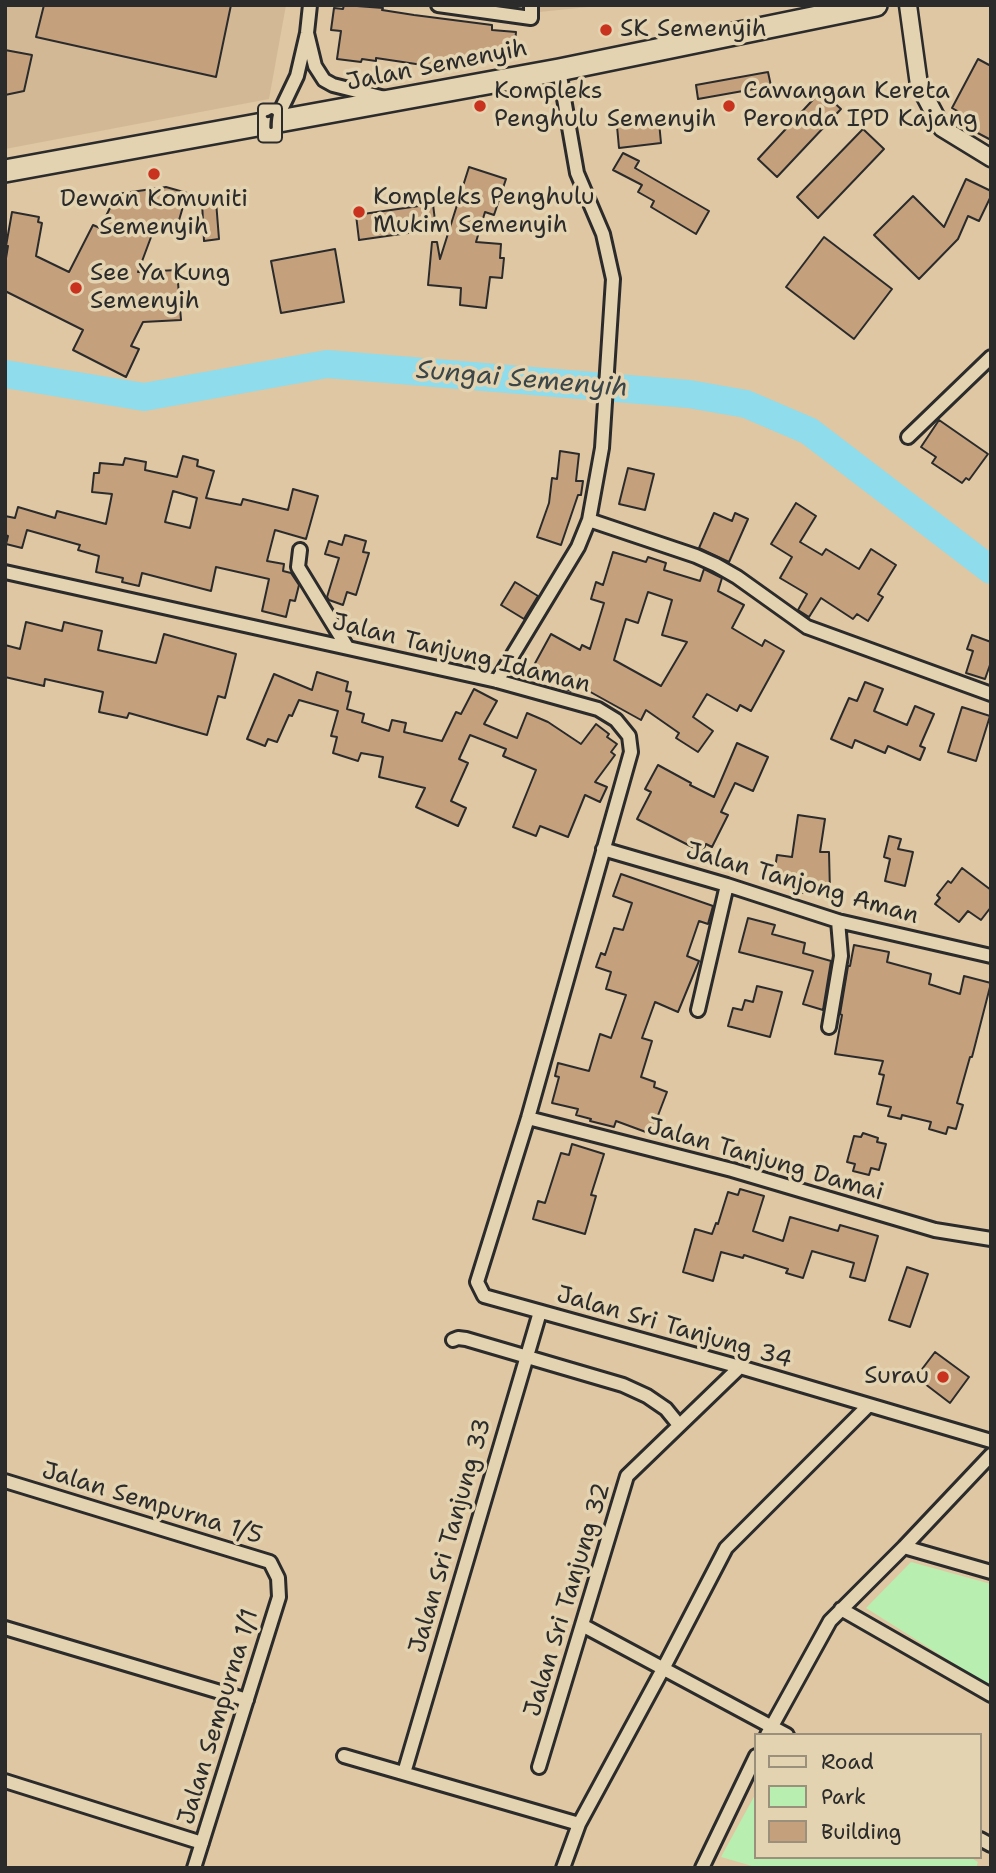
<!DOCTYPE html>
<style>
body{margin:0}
#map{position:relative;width:996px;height:1873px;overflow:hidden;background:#dec7a2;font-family:"Shantell Sans",sans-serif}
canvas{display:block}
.frame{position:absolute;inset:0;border:7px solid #2b2b2b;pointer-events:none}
.legend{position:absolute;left:754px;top:1733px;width:228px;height:126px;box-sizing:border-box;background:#e4d3b0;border:2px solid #9a907b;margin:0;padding:9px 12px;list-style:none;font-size:21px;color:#2b2b2b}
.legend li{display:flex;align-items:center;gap:14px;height:35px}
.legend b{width:35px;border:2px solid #9a907b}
</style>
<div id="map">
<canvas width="996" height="1873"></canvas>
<div class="frame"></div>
<ul class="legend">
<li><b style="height:9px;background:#e4d3b0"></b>Road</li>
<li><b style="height:19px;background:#b8eeb0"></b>Park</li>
<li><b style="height:19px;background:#c4a07c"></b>Building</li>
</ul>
</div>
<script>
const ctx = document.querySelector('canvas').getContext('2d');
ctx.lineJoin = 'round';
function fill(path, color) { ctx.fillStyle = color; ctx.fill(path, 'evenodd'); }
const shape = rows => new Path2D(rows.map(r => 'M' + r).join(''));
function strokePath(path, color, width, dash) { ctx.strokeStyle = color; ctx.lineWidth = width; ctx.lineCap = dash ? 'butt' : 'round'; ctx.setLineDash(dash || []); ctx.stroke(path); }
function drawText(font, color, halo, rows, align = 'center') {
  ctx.font = font + ' "Shantell Sans",sans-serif'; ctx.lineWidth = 7; ctx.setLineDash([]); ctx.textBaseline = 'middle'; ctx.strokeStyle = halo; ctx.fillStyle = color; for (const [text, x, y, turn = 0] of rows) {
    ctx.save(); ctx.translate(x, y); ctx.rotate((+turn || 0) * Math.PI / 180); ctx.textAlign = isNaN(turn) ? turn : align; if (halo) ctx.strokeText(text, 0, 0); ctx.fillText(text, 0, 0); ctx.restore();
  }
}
fill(shape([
 [5,5,286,5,269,99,5,149],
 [539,5,607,5,539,12]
]), '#d3b895');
fill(shape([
 [911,1562,991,1584,991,1687,866,1608],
 [756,1793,756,1857,970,1857,978,1862,976,1868,759,1868,721,1857]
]), '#b8eeb0');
strokePath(shape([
 [5,374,144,397,327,364,689,394,746,404,809,431,991,570]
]), '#8edcec', 28);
const building = shape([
 [44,5,231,5,216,77,36,37,44,5],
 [344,5,383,8,382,10,414,15,492,25,492,30,516,32,514,54,478,52,476,64,438,59,436,67,376,58,376,61,362,59,361,62,337,59,341,31,331,30,334,8,343,9,344,5],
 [5,50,32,55,24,91,5,95,5,50],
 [978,59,991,66,991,140,972,130,977,122,952,108,978,59],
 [768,72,771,86,698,99,696,85,768,72],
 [821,91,841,109,777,177,758,159,821,91],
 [646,117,647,123,659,122,661,143,619,148,617,126,632,124,631,119,646,117],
 [863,129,884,149,818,218,797,197,863,129],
 [623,153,639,161,635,168,709,211,696,234,651,207,654,201,638,192,642,185,613,170,623,153],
 [469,167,506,179,494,215,485,212,476,242,501,244,500,258,504,258,502,278,490,277,486,308,460,305,461,288,428,285,432,242,437,242,440,259,469,167],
 [966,179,991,191,991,196,979,221,968,216,958,239,919,279,874,235,913,196,944,227,966,179],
 [166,187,187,193,177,227,157,221,138,272,177,270,181,320,143,322,131,346,139,349,126,377,73,350,83,330,5,291,5,264,8,246,6,246,12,212,39,217,38,222,42,223,36,256,69,272,93,225,100,228,117,194,166,187],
 [216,201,219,239,204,241,202,202,216,201],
 [433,204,436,229,359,240,356,215,433,204],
 [824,237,892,289,854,339,786,287,824,237],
 [335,249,344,302,281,313,271,261,335,249],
 [939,420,988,454,969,480,966,478,962,483,932,463,936,457,921,447,939,420],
 [560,451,579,454,576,481,583,481,581,495,578,495,561,545,537,537,549,503,552,478,557,479,560,451],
 [183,456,198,460,197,466,214,471,206,498,241,505,243,499,288,510,293,489,318,496,306,539,275,530,267,561,284,564,283,571,291,573,299,585,295,601,290,600,286,617,262,611,269,579,216,567,211,591,142,573,139,586,122,582,123,578,96,572,99,556,78,550,80,545,27,530,22,548,6,544,8,536,5,535,5,516,15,518,18,507,55,518,57,511,106,524,112,494,92,492,94,473,99,473,100,463,123,465,125,458,146,462,145,470,177,477,183,456],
 [173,491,197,498,190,528,165,522,173,491],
 [628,468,654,474,645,510,619,504,628,468],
 [796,503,816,516,800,542,822,555,826,549,859,569,871,549,896,565,878,594,883,597,868,621,857,614,853,619,821,598,809,617,798,610,807,594,780,578,792,557,771,544,796,503],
 [714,513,732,521,735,513,748,519,729,562,699,548,714,513],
 [345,535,366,541,363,552,369,553,356,595,347,592,343,605,329,600,327,597,339,558,325,554,329,541,342,545,345,535],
 [613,552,646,562,648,557,666,563,664,570,700,581,704,569,722,578,718,591,744,605,732,628,762,646,765,640,784,651,751,711,740,705,737,711,707,694,693,717,713,731,698,752,676,738,679,733,646,710,641,720,585,689,585,691,573,686,571,691,557,685,558,681,533,667,551,634,580,650,582,645,590,649,604,603,591,599,596,582,603,585,613,552],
 [648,592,672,600,662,635,687,642,661,686,614,660,626,619,638,623,648,592],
 [515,582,538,596,524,619,501,605,515,582],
 [26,622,62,631,64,622,102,631,98,650,156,663,164,634,236,654,225,698,218,696,207,735,129,713,127,718,99,712,103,692,45,679,44,686,5,677,5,645,20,649,26,622],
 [972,635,991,642,991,662,985,679,966,673,973,651,967,649,972,635],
 [317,672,348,682,346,691,351,692,347,709,364,714,362,722,389,731,392,720,406,723,404,732,442,741,456,712,461,714,474,689,497,701,484,724,517,738,527,713,548,722,581,744,596,724,609,734,607,737,617,744,611,752,615,755,595,782,607,787,600,802,585,795,568,837,540,826,536,836,513,827,536,770,503,756,506,749,470,735,459,759,468,763,451,801,466,808,458,826,416,807,425,788,379,777,383,757,361,753,358,761,333,753,337,737,331,736,338,711,299,700,292,716,289,715,277,742,268,739,265,746,247,739,274,674,312,690,317,672],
 [865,682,883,689,874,711,907,725,915,706,934,714,920,746,925,748,920,760,888,746,885,753,855,740,852,748,831,739,849,698,857,701,865,682],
 [962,707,990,716,976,761,948,752,962,707],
 [737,743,768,757,753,791,735,783,721,812,728,815,712,847,706,844,702,852,637,819,651,792,645,789,658,765,691,783,690,785,714,797,737,743],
 [798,815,825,819,820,852,829,852,830,892,800,893,800,886,773,882,777,855,792,857,798,815],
 [889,836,901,839,898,849,913,852,905,886,885,881,890,859,884,857,889,836],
 [962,868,991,890,991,907,981,920,968,911,959,922,935,904,940,898,937,895,948,881,951,883,962,868],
 [621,874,713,906,708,924,699,921,687,956,699,961,678,1012,655,1002,642,1038,652,1041,641,1077,655,1082,654,1087,667,1092,657,1118,660,1119,654,1135,616,1121,614,1127,590,1121,591,1119,576,1115,578,1109,552,1103,559,1077,555,1076,558,1063,589,1071,600,1034,611,1038,626,995,606,989,611,972,596,967,601,953,605,955,614,928,623,930,632,903,613,896,621,874],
 [748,918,775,925,772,934,805,943,803,953,831,961,823,1010,803,1004,813,971,739,952,748,918],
 [854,945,889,952,887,962,931,974,929,984,960,994,964,976,991,983,972,1057,970,1057,957,1103,963,1105,956,1129,948,1127,946,1134,929,1129,931,1122,902,1115,901,1119,888,1116,891,1107,877,1104,884,1075,879,1074,883,1061,835,1054,842,1015,840,1014,848,966,850,966,854,945],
 [757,986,782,992,770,1037,728,1026,733,1008,742,1010,745,1000,753,1002,757,986],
 [863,1133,878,1138,877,1142,886,1144,879,1170,871,1168,869,1175,853,1171,855,1164,847,1162,854,1136,861,1137,863,1133],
 [572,1144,604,1154,591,1195,596,1196,585,1234,533,1219,538,1201,545,1203,561,1153,569,1155,572,1144],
 [740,1189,764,1196,753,1231,783,1241,790,1217,838,1231,840,1225,878,1236,865,1281,850,1277,854,1263,812,1251,803,1278,786,1273,788,1269,744,1255,743,1258,721,1252,713,1281,683,1272,695,1229,712,1234,716,1223,718,1224,728,1192,738,1195,740,1189],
 [907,1267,928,1274,910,1327,889,1320,907,1267],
 [935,1352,969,1377,950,1403,916,1377,935,1352]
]);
fill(building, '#c4a07c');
strokePath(building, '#2b2b2b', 2);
const minor = shape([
 [438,5,531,18,531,5],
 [307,33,315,66,324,80,333,85,385,98],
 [275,122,297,76,307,33,310,5],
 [908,437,991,357],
 [589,520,696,556,716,565,737,577,807,627,991,694],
 [300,550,298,567,347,647],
 [5,572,497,681,598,709,616,720,629,736,631,752,528,1118,477,1282,484,1296,740,1367,991,1441],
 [497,681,578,547,589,520,602,448,613,279,603,234,577,173,559,70],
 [603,849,727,885,838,921,991,956],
 [698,1010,727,885],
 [829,1027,841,956,838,921],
 [528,1118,732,1170,935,1230,991,1239],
 [453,1340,458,1338,466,1339,623,1385,647,1396,666,1409,679,1425],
 [5,1481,270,1562,278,1578,279,1597,194,1868],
 [904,1547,991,1572],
 [841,1609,991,1695],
 [582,1625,787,1735],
 [5,1628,247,1700],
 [767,1735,830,1621,904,1547,991,1455],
 [344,1756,579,1824],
 [539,1767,627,1476,740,1367],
 [404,1773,540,1312],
 [5,1781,202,1843],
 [980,1839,991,1845],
 [563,1868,579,1824,663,1669,726,1548,868,1406],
 [702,1868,756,1756]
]);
const tertiary = shape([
 [908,5,919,85,942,128,991,158]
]);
const primary = shape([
 [5,171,559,70,876,5]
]);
strokePath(minor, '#2b2b2b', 18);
strokePath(tertiary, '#2b2b2b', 21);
strokePath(primary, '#2b2b2b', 26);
strokePath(minor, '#e4d3b0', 12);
strokePath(tertiary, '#e4d3b0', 16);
strokePath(primary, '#e4d3b0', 21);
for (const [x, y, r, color] of [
 [606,30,7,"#c8321e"],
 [480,106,7,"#c8321e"],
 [729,106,7,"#c8321e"],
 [154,174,7,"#c8321e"],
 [359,212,7,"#c8321e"],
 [76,288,7,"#c8321e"],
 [943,1377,7,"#c8321e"]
]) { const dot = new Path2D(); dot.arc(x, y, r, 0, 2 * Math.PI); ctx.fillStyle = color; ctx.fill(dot); strokePath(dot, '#e4d3b0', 2.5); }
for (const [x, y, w] of [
 [270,123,24]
]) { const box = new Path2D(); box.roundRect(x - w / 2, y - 19.5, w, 39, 5); ctx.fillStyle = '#e4d3b0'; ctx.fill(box); strokePath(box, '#2b2b2b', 2); }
drawText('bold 23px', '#2b2b2b', null, [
 ["1",270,123]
]);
drawText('24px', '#2b2b2b', '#e4d3b0', [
 ["SK Semenyih",620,30],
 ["Kompleks",494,92],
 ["Penghulu Semenyih",494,120],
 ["Cawangan Kereta",743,92],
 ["Peronda IPD Kajang",743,120],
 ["Kompleks Penghulu",373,198],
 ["Mukim Semenyih",373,226],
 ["Dewan Komuniti",154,200,"center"],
 ["Semenyih",154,228,"center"],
 ["See Ya Kung",90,274],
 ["Semenyih",90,302],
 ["Surau",929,1377,"right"]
], 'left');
drawText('24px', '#2b2b2b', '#e4d3b0', [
 ["Jalan Semenyih",437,66,-11],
 ["Jalan Tanjung Idaman",461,654,14],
 ["Jalan Tanjong Aman",802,884,16],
 ["Jalan Tanjung Damai",765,1160,16],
 ["Jalan Sri Tanjung 34",674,1328,16],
 ["Jalan Sempurna 1/5",152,1504,17],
 ["Jalan Sri Tanjung 33",451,1536,-74],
 ["Jalan Sri Tanjung 32",568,1600,-73],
 ["Jalan Sempurna 1/1",219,1717,-73]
]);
drawText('italic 26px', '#3a4648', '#e4d3b0', [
 ["Sungai Semenyih",522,380,5]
]);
</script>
